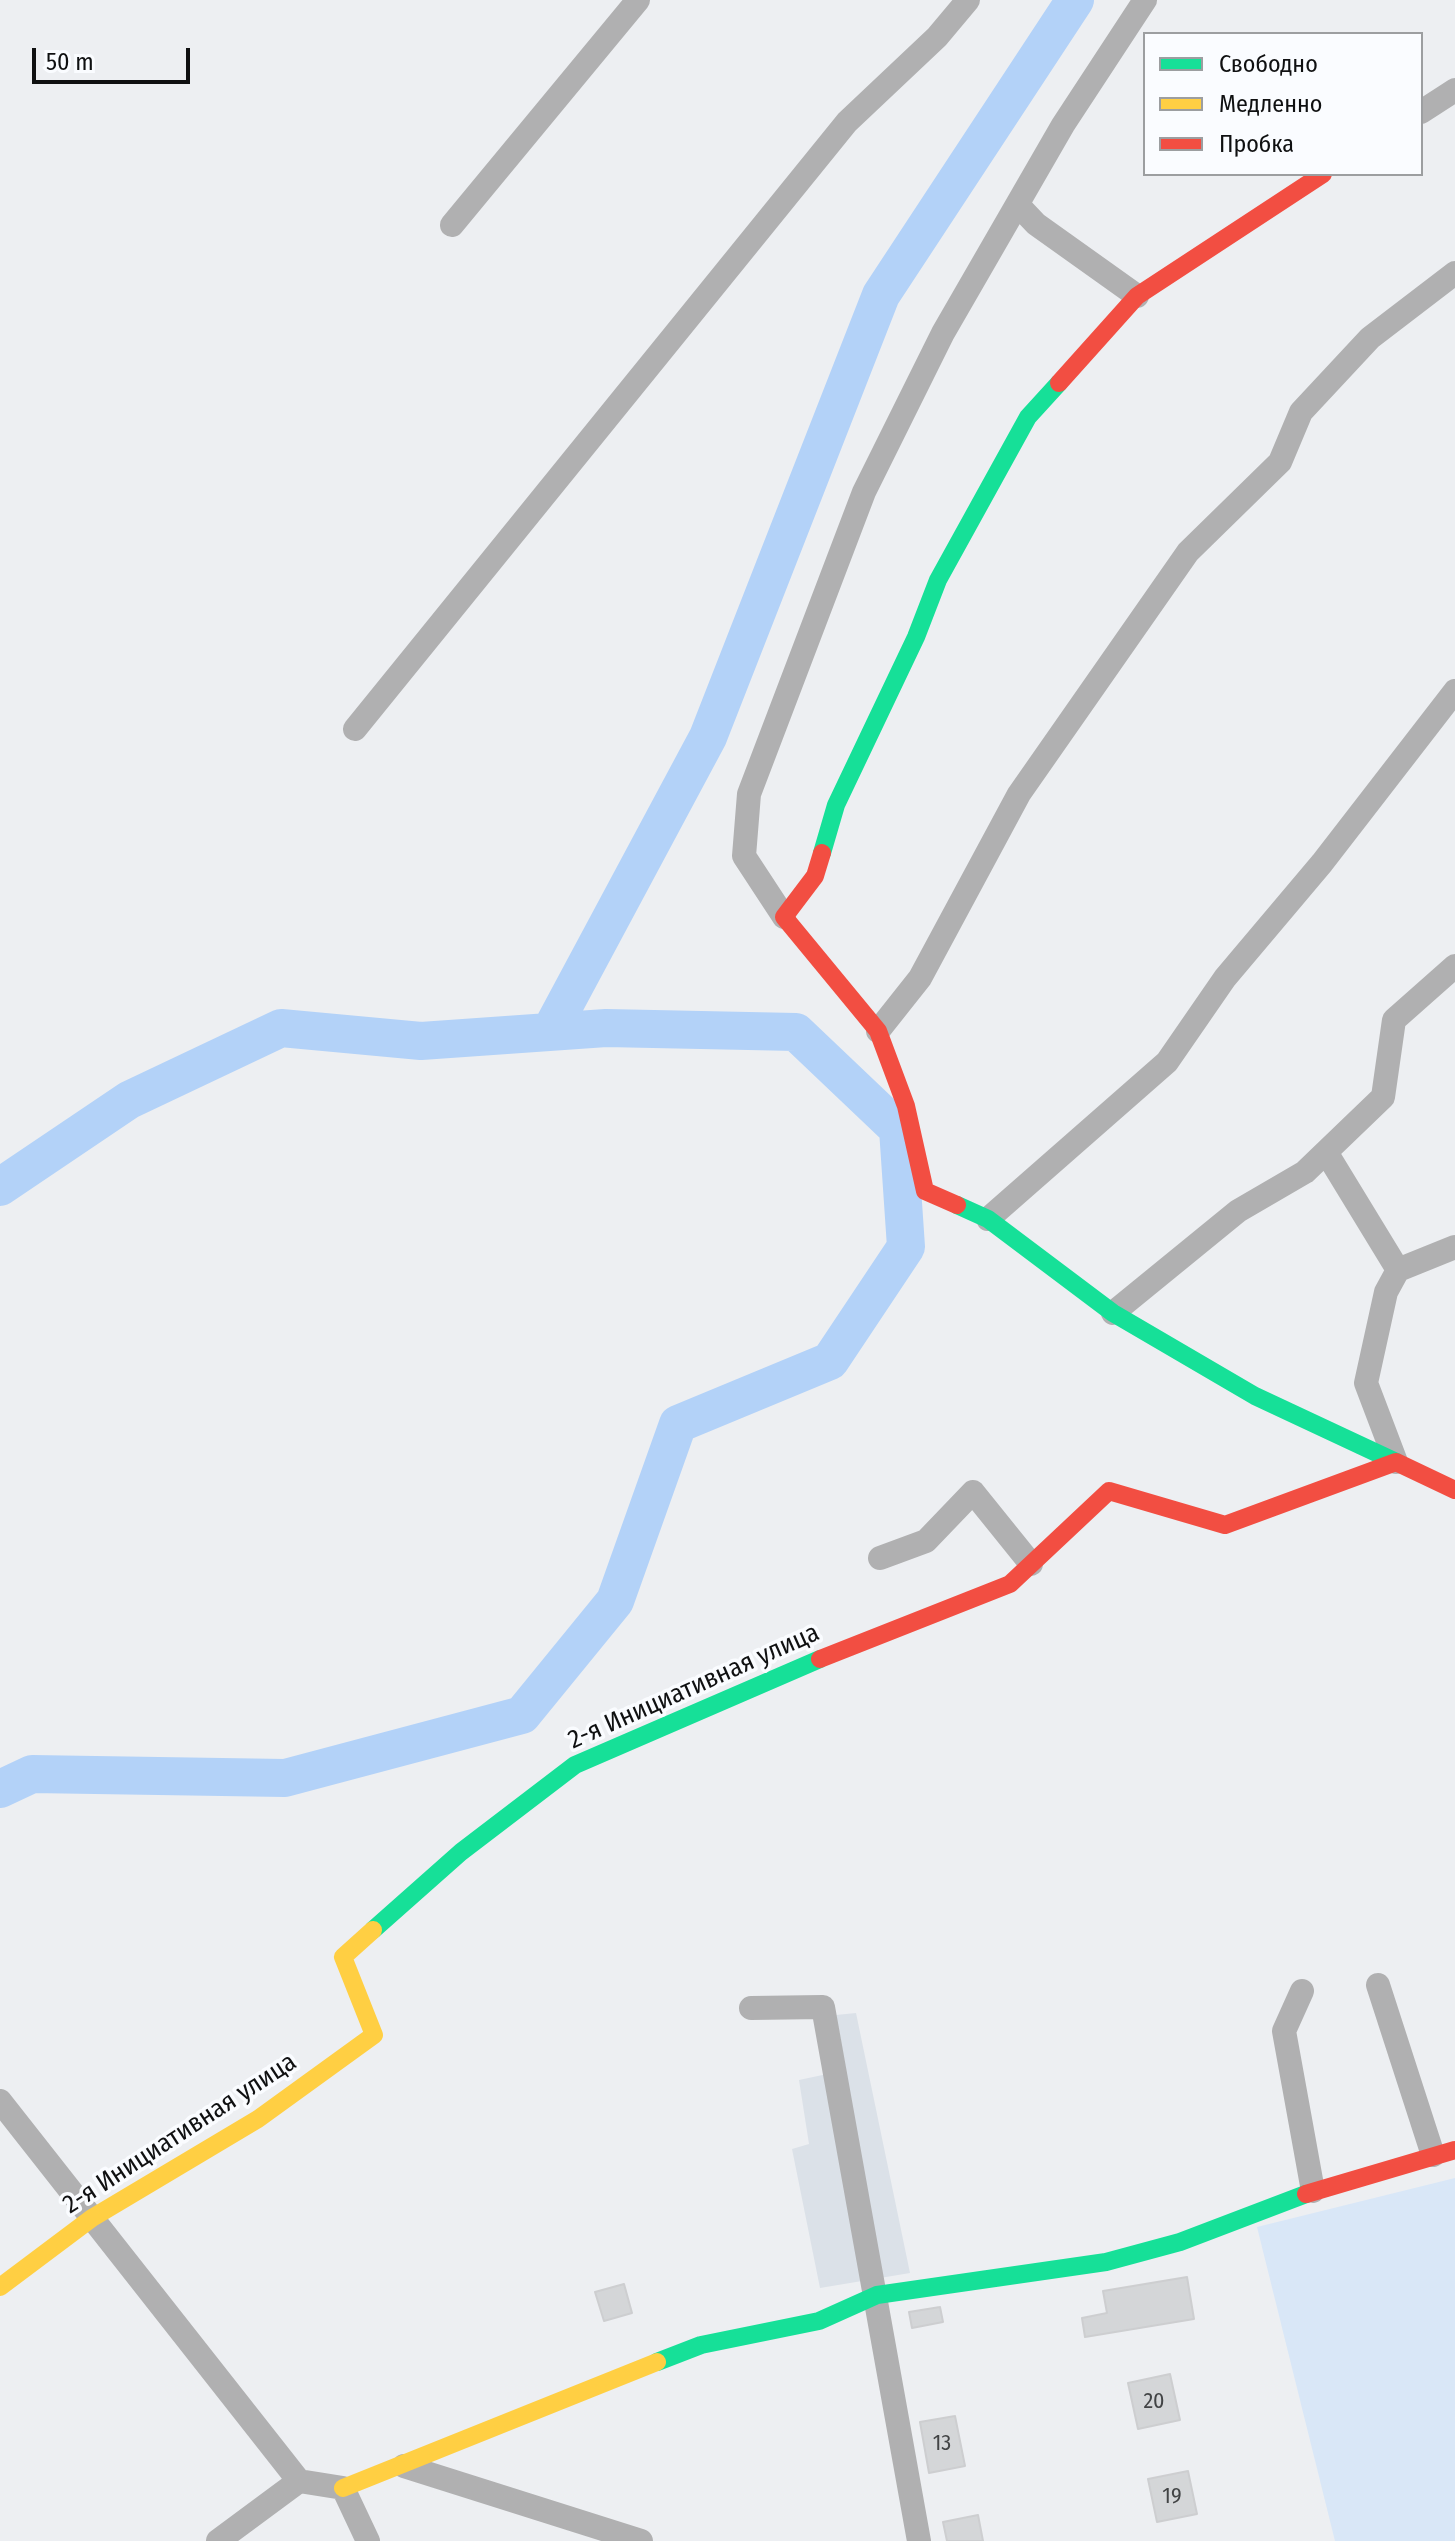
<!DOCTYPE html>
<meta charset="utf-8">
<style>
body{margin:0}
#map{position:relative;width:1455px;height:2541px;overflow:hidden;background:#edeff2;font-family:"Fira Sans Condensed",sans-serif}
canvas{display:block}
.legend{position:absolute;left:1143px;top:32px;width:280px;height:144px;box-sizing:border-box;background:#fafcff;border:2px solid #9c9ea0;margin:0;padding:10px 14px;list-style:none;font-size:24px;color:#0f1011}
.legend li{display:flex;align-items:center;gap:16px;height:40px}
.legend b{width:40px;border:2px solid #9c9ea0}
.scale{position:absolute;left:32px;top:48px;width:158px;height:36px;box-sizing:border-box;border:4px solid #0f1011;border-top:0;padding-left:10px;font-size:24px;line-height:28px;white-space:nowrap;color:#0f1011;-webkit-text-stroke:6px #fafcff;paint-order:stroke}
</style>
<div id="map">
<canvas width="1455" height="2541"></canvas>
<ul class="legend">
<li><b style="height:10px;background:#16e098"></b>Свободно</li>
<li><b style="height:10px;background:#ffcf43"></b>Медленно</li>
<li><b style="height:10px;background:#f24e42"></b>Пробка</li>
</ul>
<div class="scale">50 m</div>
</div>
<script>
const ctx = document.querySelector('canvas').getContext('2d');
ctx.lineJoin = 'round';
function fill(path, color) { ctx.fillStyle = color; ctx.fill(path, 'evenodd'); }
const shape = rows => new Path2D(rows.map(r => 'M' + r).join(''));
function strokePath(path, color, width, dash) { ctx.strokeStyle = color; ctx.lineWidth = width; ctx.lineCap = dash ? 'butt' : 'round'; ctx.setLineDash(dash || []); ctx.stroke(path); }
function drawText(font, color, halo, rows, align = 'center') {
  ctx.font = font + ' "Fira Sans Condensed",sans-serif'; ctx.lineWidth = 7; ctx.setLineDash([]); ctx.textBaseline = 'middle'; ctx.strokeStyle = halo; ctx.fillStyle = color; for (const [text, x, y, turn = 0] of rows) {
    ctx.save(); ctx.translate(x, y); ctx.rotate((+turn || 0) * Math.PI / 180); ctx.textAlign = isNaN(turn) ? turn : align; if (halo) ctx.strokeText(text, 0, 0); ctx.fillText(text, 0, 0); ctx.restore();
  }
}
fill(shape([
 [856,2013,910,2273,820,2288,792,2149,809,2144,799,2080,846,2070,836,2015]
]), '#dbe1e8');
fill(shape([
 [1455,2178,1455,2541,1335,2541,1257,2227]
]), '#d9e7f7');
strokePath(shape([
 [550,1032,708,737,881,295,1075,0],
 [0,1187,129,1100,281,1028,421,1041,606,1028,796,1032,898,1129,906,1247,830,1361,678,1424,615,1601,522,1715,285,1778,32,1774,0,1789]
]), '#b3d2f8', 38);
const building = shape([
 [1187,2277,1194,2319,1085,2337,1082,2318,1107,2313,1103,2291,1187,2277],
 [624,2284,632,2313,604,2321,595,2292,624,2284],
 [940,2307,943,2322,912,2328,909,2312,940,2307],
 [1170,2374,1180,2420,1138,2429,1128,2383,1170,2374],
 [955,2416,965,2466,929,2473,920,2422,955,2416],
 [1188,2471,1197,2514,1157,2522,1148,2479,1188,2471],
 [978,2515,983,2541,947,2541,943,2522,978,2515]
]);
fill(building, '#d4d6d8');
strokePath(building, '#cdced0', 2);
strokePath(shape([
 [1421,112,1455,90],
 [1018,205,1036,224,1137,296],
 [452,225,638,0],
 [355,729,847,122,937,37,968,0],
 [784,917,744,856,749,794,864,492,943,333,1063,125,1145,0],
 [878,1031,920,978,1019,794,1188,552,1280,462,1301,412,1370,338,1455,273],
 [1326,1152,1398,1270],
 [988,1219,1167,1062,1225,978,1322,863,1455,691],
 [1113,1313,1238,1211,1305,1172,1383,1097,1394,1020,1455,966],
 [1396,1462,1366,1383,1386,1292,1398,1270,1455,1247],
 [880,1558,926,1541,973,1492,1031,1564],
 [1378,1985,1433,2155],
 [1302,1991,1284,2031,1313,2191],
 [751,2008,823,2007,919,2541],
 [0,2101,299,2481,343,2488,368,2541],
 [404,2466,641,2541],
 [218,2541,299,2481]
]), '#b0b0b1', 24);
strokePath(shape([
 [822,853,836,805,916,637,938,580,1028,417,1059,383],
 [957,1205,988,1219,1113,1313,1255,1396,1396,1462],
 [373,1930,461,1852,575,1765,820,1659],
 [657,2362,701,2345,819,2321,877,2295,1106,2262,1180,2242,1306,2194]
]), '#16e098', 18);
strokePath(shape([
 [0,2287,92,2218,258,2119,374,2035,343,1957,373,1930],
 [343,2488,657,2362]
]), '#ffcf43', 18);
strokePath(shape([
 [1059,383,1137,296,1323,174],
 [822,853,815,876,784,917,878,1031,906,1106,925,1191,957,1205],
 [820,1659,1010,1584,1109,1491,1225,1525,1396,1462,1455,1490],
 [1306,2194,1455,2150]
]), '#f24e42', 18);
drawText('22px', '#424445', null, [
 ["20",1154,2402],
 ["13",942,2444],
 ["19",1172,2497]
]);
drawText('26px', '#0f1011', '#fafcff', [
 ["2-я Инициативная улица",694,1687,-24],
 ["2-я Инициативная улица",180,2134,-33]
]);
</script>
